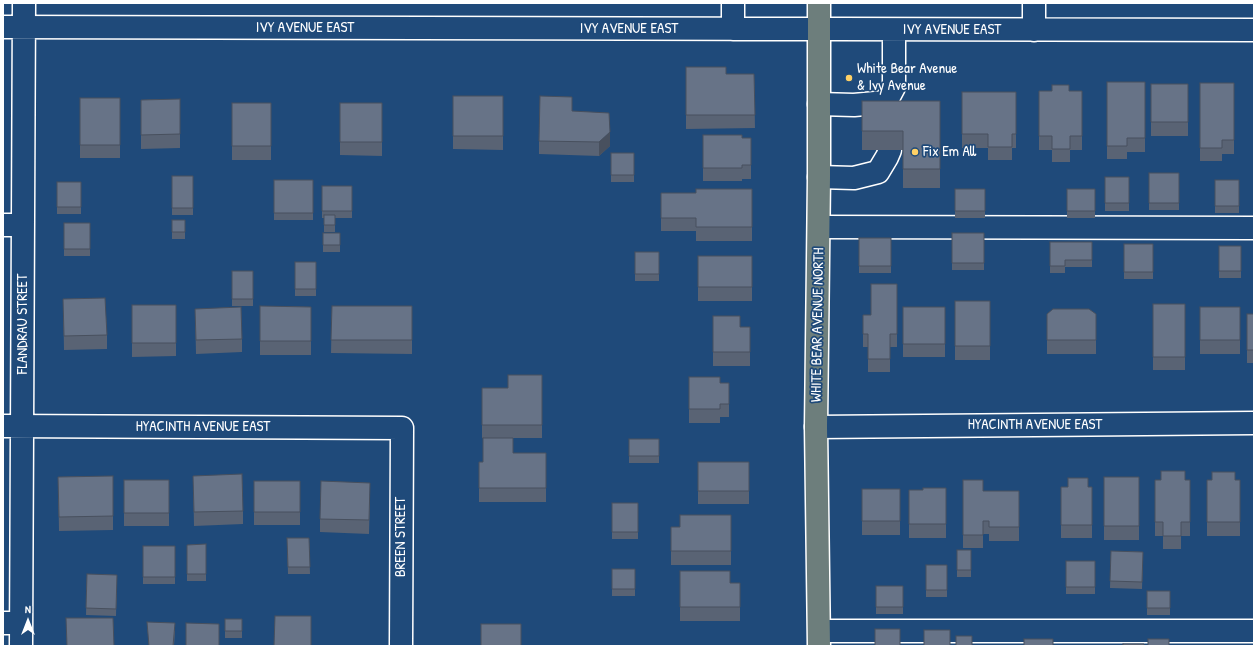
<!DOCTYPE html>
<style>
body{margin:0}
#map{position:relative;width:1257px;height:649px;overflow:hidden;background:#1f4a7a;font-family:"Patrick Hand",sans-serif}
canvas{display:block}
.frame{position:absolute;inset:0;border:4px solid #fff;pointer-events:none}
.north{position:absolute;left:8px;top:601px;width:40px;height:40px;-webkit-text-stroke:3px #1f4a7a;paint-order:stroke;rotate:0deg;font-size:11px;font-weight:700;line-height:16px;text-align:center;color:#fff}
.north::after{content:'';display:block;margin:auto;width:14px;height:18px;background:#fff;clip-path:polygon(50% 0,100% 100%,50% 72%,0 100%)}
</style>
<div id="map">
<canvas width="1257" height="649"></canvas>
<div class="frame"></div>
<div class="north">N</div>
</div>
<script>
const ctx = document.querySelector('canvas').getContext('2d');
ctx.lineJoin = 'round';
const shape = rows => new Path2D(rows.map(r => 'M' + r).join(''));
function strokePath(path, color, width, dash) { ctx.strokeStyle = color; ctx.lineWidth = width; ctx.lineCap = dash ? 'butt' : 'round'; ctx.setLineDash(dash || []); ctx.stroke(path); }
function fill(path, color) { ctx.fillStyle = color; ctx.fill(path, 'evenodd'); }
function drawText(font, color, halo, rows, align = 'center') {
  ctx.font = font + ' "Patrick Hand",sans-serif'; ctx.lineWidth = 3.5; ctx.setLineDash([]); ctx.textBaseline = 'middle'; ctx.strokeStyle = halo; ctx.fillStyle = color; for (const [text, x, y, turn = 0] of rows) {
    ctx.save(); ctx.translate(x, y); ctx.rotate((+turn || 0) * Math.PI / 180); ctx.textAlign = isNaN(turn) ? turn : align; if (halo) ctx.strokeText(text, 0, 0); ctx.fillText(text, 0, 0); ctx.restore();
  }
}
const minor = shape([
 [1034,3,1034,30],
 [3,27,1254,30],
 [733,29,733,3],
 [819,104,854,105,886,102,894,87,894,30],
 [819,177,854,178,878,172,887,157,890,150],
 [3,225,23,225],
 [819,227,1254,228],
 [3,426,402,428,401,646],
 [816,427,1254,423],
 [3,623,21,623],
 [820,631,1254,631],
 [21,646,24,3]
]);
const major = shape([
 [819,3,819,177,816,427,819,646]
]);
strokePath(minor, '#fff', 25);
strokePath(major, '#fff', 25);
strokePath(minor, '#1f4a7a', 22);
strokePath(major, '#6d7e7c', 22);
fill(shape([
 [686,67,726,74,754,74,755,128,686,129],
 [1107,82,1145,82,1145,152,1127,152,1127,159,1107,159],
 [1200,83,1234,83,1234,154,1222,154,1222,161,1200,161],
 [1151,84,1188,84,1188,136,1151,136],
 [1039,91,1082,91,1082,150,1070,150,1070,162,1052,162,1052,150,1039,150],
 [962,92,1016,92,1016,148,1012,148,1012,160,988,160,988,148,962,148],
 [453,96,503,96,503,150,453,149],
 [80,98,120,98,120,158,80,158],
 [180,99,180,148,141,149,141,100],
 [862,101,940,101,940,188,903,188,903,150,862,150],
 [232,103,271,103,271,160,232,160],
 [340,103,382,103,382,156,340,155],
 [572,111,610,146,599,156,539,154,539,141],
 [703,135,742,138,751,138,751,179,742,179,742,181,703,181],
 [611,153,634,153,634,182,611,182],
 [1149,173,1179,173,1179,210,1149,210],
 [172,176,193,176,193,215,172,215],
 [1105,177,1129,177,1129,211,1105,211],
 [274,180,313,180,313,220,274,220],
 [1215,180,1239,180,1239,213,1215,213],
 [57,182,81,182,81,214,57,214],
 [322,186,352,186,352,218,335,218,335,232,324,232,324,218,322,218],
 [752,189,752,241,696,241,696,231,661,231,661,193,696,193],
 [955,189,985,189,985,218,955,218],
 [1067,189,1095,189,1095,218,1067,218],
 [172,220,185,220,185,239,172,239],
 [64,223,90,223,90,256,64,256],
 [323,233,340,233,340,252,323,252],
 [952,233,984,233,984,270,952,270],
 [859,238,891,238,891,273,859,273],
 [1050,242,1092,242,1092,267,1065,267,1065,273,1050,273],
 [1124,244,1153,244,1153,279,1124,279],
 [1219,246,1241,246,1241,278,1219,278],
 [635,252,659,252,659,281,635,281],
 [698,256,752,256,752,301,698,301],
 [295,262,316,262,316,296,295,296],
 [232,271,253,271,253,306,232,306],
 [897,284,897,347,890,347,890,372,868,372,868,347,863,347,863,315,871,315],
 [63,299,107,335,107,349,64,350],
 [955,301,990,301,990,360,955,360],
 [1153,304,1185,304,1185,370,1153,370],
 [132,305,176,305,176,356,132,357],
 [260,306,311,307,311,355,260,355],
 [332,306,412,306,412,354,331,353],
 [903,307,945,307,945,357,903,357],
 [1200,307,1240,307,1240,354,1200,354],
 [195,309,242,339,242,352,196,354],
 [1047,314,1096,314,1096,354,1047,354],
 [1247,314,1254,314,1254,363,1247,363],
 [713,316,740,327,750,327,750,366,713,366],
 [542,375,542,438,513,438,513,453,546,453,546,502,479,502,479,462,483,462,483,438,482,438,482,388,508,388],
 [689,377,720,383,729,383,729,417,720,417,720,423,689,423],
 [629,439,659,439,659,463,629,463],
 [698,462,749,462,749,504,698,504],
 [113,476,113,530,59,531,58,477],
 [193,476,243,511,243,524,194,526],
 [1104,477,1139,477,1139,540,1104,540],
 [124,480,169,480,169,526,124,526],
 [963,480,983,491,1019,491,1019,541,989,541,989,534,983,534,983,548,963,548],
 [1155,480,1190,480,1190,536,1181,536,1181,549,1163,549,1163,536,1155,536],
 [1207,480,1240,480,1240,536,1207,536],
 [254,481,300,481,300,525,254,525],
 [1061,487,1092,487,1092,538,1061,538],
 [946,488,946,538,909,538,909,490,923,490],
 [862,489,900,489,900,535,862,535],
 [370,496,369,534,320,532,320,519],
 [612,503,638,503,638,539,612,539],
 [731,515,731,565,671,565,671,527,680,527],
 [287,538,309,538,310,574,288,574],
 [206,544,206,581,187,581,187,545],
 [143,546,175,546,175,584,143,584],
 [957,550,971,550,971,577,957,577],
 [1111,551,1143,552,1142,589,1110,588],
 [1066,561,1095,561,1095,594,1066,594],
 [926,565,947,565,947,597,926,597],
 [612,569,635,569,635,596,612,596],
 [680,571,730,583,740,583,740,621,680,621],
 [87,574,117,575,116,616,86,615],
 [876,586,903,586,903,614,876,614],
 [1147,591,1170,591,1170,615,1147,615],
 [225,619,242,619,242,638,225,638],
 [147,622,175,631,174,646,149,646]
]), '#596374');
fill(shape([
 [610,132,610,146,599,156,599,142]
]), '#48505e');
const building = shape([
 [686,67,726,67,726,74,754,74,755,115,686,115,686,67],
 [1107,82,1145,82,1145,138,1127,138,1127,146,1107,146,1107,82],
 [1200,83,1234,83,1234,140,1222,140,1222,148,1200,148,1200,83],
 [1151,84,1188,84,1188,122,1151,122,1151,84],
 [1052,85,1069,85,1069,91,1082,91,1082,136,1070,136,1070,149,1052,149,1052,136,1039,136,1039,91,1052,91,1052,85],
 [962,92,1016,92,1016,134,1012,134,1012,147,988,147,988,134,962,134,962,92],
 [453,96,503,96,503,136,453,136,453,96],
 [540,96,572,97,572,111,609,113,610,132,599,142,539,141,540,96],
 [80,98,120,98,120,145,80,145,80,98],
 [180,99,180,134,141,135,141,100,180,99],
 [862,101,940,101,940,169,903,169,903,131,862,131,862,101],
 [232,103,271,103,271,146,232,146,232,103],
 [340,103,382,103,382,142,340,142,340,103],
 [703,135,742,135,742,138,751,138,751,165,742,165,742,168,703,168,703,135],
 [611,153,634,153,634,175,611,175,611,153],
 [1149,173,1179,173,1179,203,1149,203,1149,173],
 [172,176,193,176,193,208,172,208,172,176],
 [1105,177,1129,177,1129,203,1105,203,1105,177],
 [274,180,313,180,313,213,274,213,274,180],
 [1215,180,1239,180,1239,206,1215,206,1215,180],
 [57,182,81,182,81,207,57,207,57,182],
 [322,186,352,186,352,211,322,211,322,186],
 [696,189,752,189,752,227,696,227,696,218,661,218,661,193,696,193,696,189],
 [955,189,985,189,985,211,955,211,955,189],
 [1067,189,1095,189,1095,211,1067,211,1067,189],
 [324,215,335,215,335,225,324,225,324,215],
 [172,220,185,220,185,232,172,232,172,220],
 [64,223,90,223,90,249,64,249,64,223],
 [323,233,340,233,340,245,323,245,323,233],
 [952,233,984,233,984,263,952,263,952,233],
 [859,238,891,238,891,266,859,266,859,238],
 [1050,242,1092,242,1092,260,1065,260,1065,266,1050,266,1050,242],
 [1124,244,1153,244,1153,272,1124,272,1124,244],
 [1219,246,1241,246,1241,271,1219,271,1219,246],
 [635,252,659,252,659,274,635,274,635,252],
 [698,256,752,256,752,287,698,287,698,256],
 [295,262,316,262,316,289,295,289,295,262],
 [232,271,253,271,253,299,232,299,232,271],
 [871,284,897,284,897,334,890,334,890,359,868,359,868,334,863,334,863,315,871,315,871,284],
 [105,298,107,335,64,336,63,299,105,298],
 [955,301,990,301,990,346,955,346,955,301],
 [1153,304,1185,304,1185,357,1153,357,1153,304],
 [132,305,176,305,176,343,132,343,132,305],
 [260,306,311,307,311,341,260,341,260,306],
 [332,306,412,306,412,340,331,340,332,306],
 [241,307,242,339,196,340,195,309,241,307],
 [903,307,945,307,945,344,903,344,903,307],
 [1200,307,1240,307,1240,340,1200,340,1200,307],
 [1053,309,1089,309,1096,314,1096,340,1047,340,1047,314,1053,309],
 [1247,314,1254,314,1254,350,1247,350,1247,314],
 [713,316,740,316,740,327,750,327,750,352,713,352,713,316],
 [508,375,542,375,542,425,482,425,482,388,508,388,508,375],
 [689,377,720,377,720,383,729,383,729,404,720,404,720,409,689,409,689,377],
 [483,438,513,438,513,453,546,453,546,488,479,488,479,462,483,462,483,438],
 [629,439,659,439,659,456,629,456,629,439],
 [698,462,749,462,749,491,698,491,698,462],
 [1161,471,1185,471,1185,480,1190,480,1190,522,1181,522,1181,536,1163,536,1163,522,1155,522,1155,480,1161,480,1161,471],
 [1212,472,1235,472,1235,480,1240,480,1240,522,1207,522,1207,480,1212,480,1212,472],
 [242,474,243,511,194,512,193,476,242,474],
 [113,476,113,516,59,517,58,477,113,476],
 [1104,477,1139,477,1139,526,1104,526,1104,477],
 [1068,478,1088,478,1088,487,1092,487,1092,525,1061,525,1061,487,1068,487,1068,478],
 [124,480,169,480,169,513,124,513,124,480],
 [963,480,983,480,983,491,1019,491,1019,527,989,527,989,521,983,521,983,535,963,535,963,480],
 [254,481,300,481,300,512,254,512,254,481],
 [321,481,370,483,369,520,320,519,321,481],
 [923,488,946,488,946,524,909,524,909,490,923,490,923,488],
 [862,489,900,489,900,521,862,521,862,489],
 [612,503,638,503,638,532,612,532,612,503],
 [680,515,731,515,731,551,671,551,671,527,680,527,680,515],
 [287,538,309,538,310,567,288,567,287,538],
 [206,544,206,574,187,574,187,545,206,544],
 [143,546,175,546,175,577,143,577,143,546],
 [957,550,971,550,971,570,957,570,957,550],
 [1111,551,1143,552,1142,582,1110,581,1111,551],
 [1066,561,1095,561,1095,587,1066,587,1066,561],
 [926,565,947,565,947,590,926,590,926,565],
 [612,569,635,569,635,589,612,589,612,569],
 [680,571,730,571,730,583,740,583,740,607,680,607,680,571],
 [87,574,117,575,116,609,86,608,87,574],
 [876,586,903,586,903,607,876,607,876,586],
 [1147,591,1170,591,1170,608,1147,608,1147,591],
 [275,616,311,616,311,646,274,646,275,616],
 [66,618,113,618,114,646,67,646,66,618],
 [225,619,242,619,242,631,225,631,225,619],
 [147,622,175,623,173,646,149,646,147,622],
 [186,623,219,624,219,646,186,646,186,623],
 [481,624,521,624,521,646,481,646,481,624],
 [875,629,900,629,900,646,875,646,875,629],
 [924,630,950,630,950,646,924,646,924,630],
 [956,636,972,636,972,646,956,646,956,636],
 [1024,639,1053,639,1053,646,1024,646,1024,639],
 [1148,639,1169,639,1169,646,1148,646,1148,639],
 [1123,644,1144,644,1144,646,1123,646,1123,644]
]);
fill(building, '#677387');
strokePath(building, '#48505e', 1);
for (const [x, y, r, color] of [
 [849,78,4,"#ffd166"],
 [915,152,4,"#ffd166"]
]) { const dot = new Path2D(); dot.arc(x, y, r, 0, 2 * Math.PI); ctx.fillStyle = color; ctx.fill(dot); strokePath(dot, '#1f4a7a', 1.5); }
drawText('15px', '#fff', '#1f4a7a', [
 ["IVY AVENUE EAST",305,28],
 ["IVY AVENUE EAST",629,29],
 ["IVY AVENUE EAST",952,30],
 ["FLANDRAU STREET",23,324,-90],
 ["WHITE BEAR AVENUE NORTH",818,325,-89],
 ["HYACINTH AVENUE EAST",1035,425],
 ["HYACINTH AVENUE EAST",203,427],
 ["BREEN STREET",401,537,-90]
]);
drawText('15px', '#fff', '#1f4a7a', [
 ["White Bear Avenue",857,69],
 ["& Ivy Avenue",857,86],
 ["Fix Em All",923,152]
], 'left');
</script>
